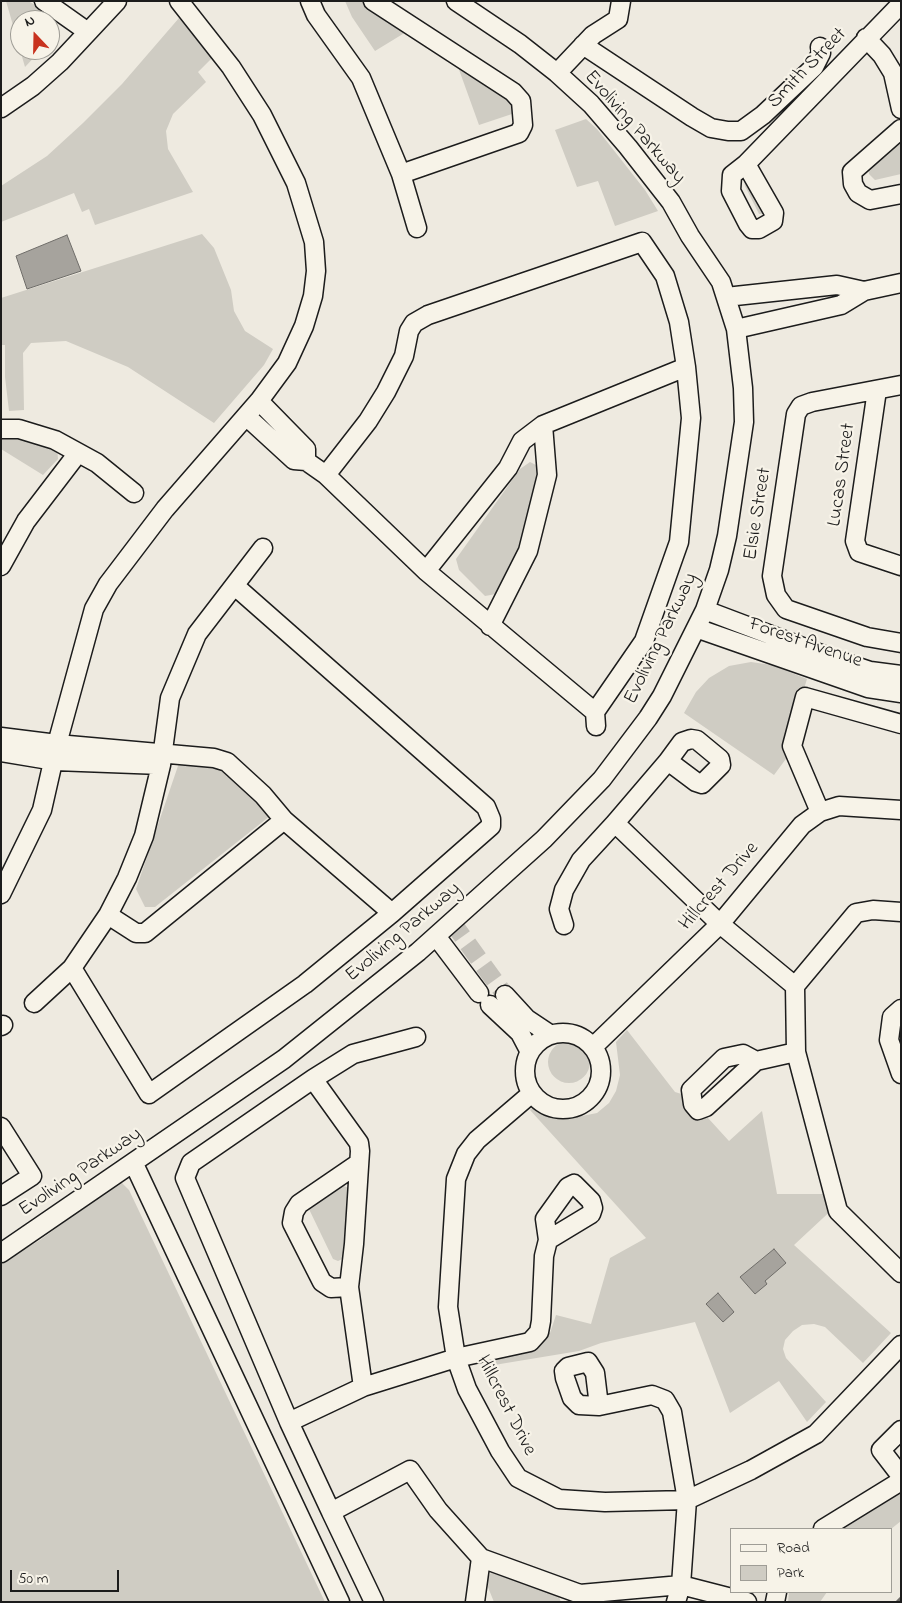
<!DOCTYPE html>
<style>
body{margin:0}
#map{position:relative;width:902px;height:1603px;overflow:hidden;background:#eeeae0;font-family:"Indie Flower",sans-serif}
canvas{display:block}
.frame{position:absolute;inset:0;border:2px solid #1c1c1c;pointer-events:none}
.legend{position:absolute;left:730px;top:1528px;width:162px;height:65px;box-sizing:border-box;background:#f7f3e8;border:1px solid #9f9d96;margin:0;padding:6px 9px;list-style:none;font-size:15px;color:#1c1c1c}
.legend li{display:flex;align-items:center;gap:10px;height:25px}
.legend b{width:25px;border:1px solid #9f9d96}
.north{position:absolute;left:10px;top:10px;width:50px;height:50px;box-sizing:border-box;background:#f7f3e8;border:1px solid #9f9d96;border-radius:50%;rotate:339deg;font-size:14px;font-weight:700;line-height:20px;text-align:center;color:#1c1c1c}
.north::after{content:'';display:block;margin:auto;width:18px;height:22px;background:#c8321e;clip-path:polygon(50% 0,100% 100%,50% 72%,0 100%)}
.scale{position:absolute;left:10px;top:1570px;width:109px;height:22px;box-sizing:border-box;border:2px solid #1c1c1c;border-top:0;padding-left:6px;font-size:15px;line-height:18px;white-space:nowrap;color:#1c1c1c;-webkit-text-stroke:4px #f7f3e8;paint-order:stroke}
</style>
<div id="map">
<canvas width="902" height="1603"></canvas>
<div class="frame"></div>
<ul class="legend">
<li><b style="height:6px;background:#f7f3e8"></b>Road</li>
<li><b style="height:14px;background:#cfccc3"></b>Park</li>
</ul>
<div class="north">N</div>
<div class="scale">50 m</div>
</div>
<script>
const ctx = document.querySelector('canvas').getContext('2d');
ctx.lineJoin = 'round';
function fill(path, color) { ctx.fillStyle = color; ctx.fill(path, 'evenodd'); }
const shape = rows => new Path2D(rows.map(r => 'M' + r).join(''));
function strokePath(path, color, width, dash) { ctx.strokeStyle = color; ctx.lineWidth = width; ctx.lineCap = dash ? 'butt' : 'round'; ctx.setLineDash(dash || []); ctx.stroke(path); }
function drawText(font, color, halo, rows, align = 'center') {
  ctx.font = font + ' "Indie Flower",sans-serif'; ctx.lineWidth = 4.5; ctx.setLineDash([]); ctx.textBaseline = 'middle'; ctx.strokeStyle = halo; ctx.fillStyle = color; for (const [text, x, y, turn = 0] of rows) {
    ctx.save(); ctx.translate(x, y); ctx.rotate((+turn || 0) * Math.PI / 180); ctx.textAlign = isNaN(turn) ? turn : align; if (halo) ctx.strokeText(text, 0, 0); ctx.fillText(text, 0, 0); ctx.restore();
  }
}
fill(shape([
 [6,1,28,1,46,11,50,18,52,28,50,34,50,20,20,20,20,50,41,50,25,67],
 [345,1,366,1,411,29,375,51,352,17],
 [179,18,212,58,198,72,206,82,173,114,166,131,168,149,193,192,95,225,89,209,82,212,74,193,1,222,1,186,47,156,83,123,122,84],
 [453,53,511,94,517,108,512,114,479,125],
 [586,119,597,129,645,190,658,211,615,226,598,181,577,187,555,130],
 [901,139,901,174,875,180,869,174,868,165],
 [748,177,768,214,759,214,745,186,744,181],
 [202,234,214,248,231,290,234,311,245,331,273,349,264,365,214,423,128,367,66,341,31,343,23,353,24,410,9,411,5,377,5,345,1,345,1,298],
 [12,434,57,447,58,459,43,475,1,449,1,437],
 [530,462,540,467,524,538,508,575,496,594,485,596,459,570,456,559,520,469],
 [751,662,772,665,807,679,795,718,794,748,774,775,684,713,696,692,709,678,729,666],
 [179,763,224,763,270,816,155,907,145,907,136,889],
 [627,1030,675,1092,688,1096,729,1141,762,1111,777,1194,831,1194,837,1205,794,1245,891,1333,863,1363,825,1327,814,1324,802,1325,793,1331,785,1340,783,1349,786,1358,826,1402,807,1422,779,1381,730,1413,695,1322,601,1343,579,1351,488,1366,481,1349,550,1333,556,1315,591,1324,610,1258,646,1238,530,1110,538,1103,553,1114,567,1119,597,1113,609,1103,616,1091,620,1075,616,1042],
 '548 1062a21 21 0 1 1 42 0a21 21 0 1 1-42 0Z',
 [120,1181,129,1190,325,1602,1,1602,1,1263,40,1240],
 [338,1184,349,1188,349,1256,338,1261,333,1259,308,1207],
 [901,1491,901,1521,891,1529,839,1529],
 [491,1573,558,1594,561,1602,494,1602,485,1580],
 [789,1592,827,1592,820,1602,788,1602]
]), '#cfccc3');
const water = shape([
 [67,235,81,271,27,289,16,256,67,235],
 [774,1249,786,1263,765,1281,767,1284,755,1294,740,1277,774,1249],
 [718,1293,734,1312,723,1322,706,1304,718,1293]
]);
fill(water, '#a6a39d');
strokePath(water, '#6f6d69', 1);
strokePath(shape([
 [898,1602,901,1599]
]), '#6f6d69', 4.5);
strokePath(shape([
 [452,922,505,995]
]), '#c4c1b9', 18, [18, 9]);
const minor = shape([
 [44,1,88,32],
 [310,1,316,15,361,78,401,174,417,228],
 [373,1,513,92,521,101,523,125,519,133,401,174],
 [866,38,882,55,893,73,901,109],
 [583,45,692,117,711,128,728,131,741,131,763,115,814,67,821,53,820,47],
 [557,73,593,35,618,19,621,1],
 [1,108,33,86,60,62,117,1],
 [901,129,852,172,853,184,858,193,870,200,901,194],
 [746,164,774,213,773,221,759,229,752,229,748,224,731,191,732,175,746,164,901,4],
 [726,297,837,285,864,291],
 [736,329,841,305,864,291,901,283],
 [901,385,812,402,801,406,796,414,772,576,776,595,786,609,867,637,901,643],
 [877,390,855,541,859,552,901,566],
 [259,401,306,449,306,461],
 [246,416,294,460,306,461,326,475,426,571,595,712,596,726],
 [1,429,19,429,55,440,97,463,134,493],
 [326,475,368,421,386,392,404,356,409,331,414,323,428,315,642,242,665,276,679,322,686,367,691,418,679,542,644,641,595,712],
 [1,566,26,521,78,453],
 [426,571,508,468,522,441,543,425,686,367],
 [705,610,837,660,870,671,901,675],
 [490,626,528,551,547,475,543,425],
 [696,628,868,688,901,693],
 [1,737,57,744,214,758,227,762,263,795,284,820,392,913],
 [1,752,55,761,161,765],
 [820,812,792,746,805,697,901,724],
 [615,823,668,761,696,782,702,784,721,765,720,759,697,740,691,739,682,742,668,761],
 [1,894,42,810,57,744,94,609,108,584,165,509,259,401,287,363,304,326,313,296,316,271,314,242,296,183,262,115,231,67,179,1],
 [108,915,136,933,145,933,284,820],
 [564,925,559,909,564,890,581,860,615,823,720,924,795,986,796,1052,838,1211,901,1273],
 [436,936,479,993],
 [72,968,149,1094,305,984,392,913,491,826,491,819,486,807,235,586],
 [795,986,856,913,873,910,901,912],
 [505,995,527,1019,551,1035],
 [34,1003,72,968,108,915,127,878,144,836,161,765,170,698,197,634,263,548],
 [490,1005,520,1033,530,1052],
 [901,1009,892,1017,889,1040,901,1074],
 [1,1026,3,1025],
 '525 1071a38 38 0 1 1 76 0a38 38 0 1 1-76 0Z',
 [593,1047,720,924,802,825,820,812,839,806,901,810],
 [756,1061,743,1054,724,1058,691,1090,693,1104,698,1110,706,1107,756,1061,796,1052],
 [313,1079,353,1054,416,1037],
 [532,1093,477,1140,466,1154,456,1179,448,1307,456,1358,467,1389,500,1451,518,1478,559,1499,605,1502,687,1500,751,1470,816,1434,901,1345],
 [1,1127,32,1176,1,1196],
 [134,1164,340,1602],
 [1,1253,284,1059,418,952,544,839,602,779,648,718,662,696,705,610,719,570,727,536,744,422,743,388,736,329,721,282,690,236,671,202,628,147,591,104,557,73,520,44,456,1],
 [349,1287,331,1288,322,1282,292,1223,294,1212,299,1204,359,1163],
 [363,1387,456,1358,530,1342,539,1332,541,1321,544,1256,548,1240,545,1219,568,1187,574,1184,591,1201,593,1208,591,1214,548,1240],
 [599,1406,595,1373,588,1362,568,1367,564,1371,565,1378,572,1398,579,1405,599,1406,652,1395,665,1400,672,1412,687,1500,681,1585,747,1602],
 [289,1422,363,1387,349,1287,354,1244,360,1151,359,1143,313,1079,191,1163,185,1178,289,1422,331,1512],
 [901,1430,881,1450,901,1476],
 [823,1529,901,1481],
 [374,1602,331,1512,410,1470,438,1510,481,1558],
 [475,1602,481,1558,580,1594,681,1585,676,1602],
 [775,1602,777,1592]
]);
strokePath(minor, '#1c1c1c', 21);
strokePath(minor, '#f7f3e8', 18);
drawText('20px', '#1c1c1c', '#f7f3e8', [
 ["Smith Street",808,69,-46],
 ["Evoliving Parkway",634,128,49],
 ["Lucas Street",843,475,-82],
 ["Elsie Street",759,514,-81],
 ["Evoliving Parkway",662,639,-64],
 ["Forest Avenue",805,644,19],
 ["Hillcrest Drive",720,887,-49],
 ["Evoliving Parkway",404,933,-40],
 ["Evoliving Parkway",81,1173,-34],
 ["Hillcrest Drive",505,1406,63]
]);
</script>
